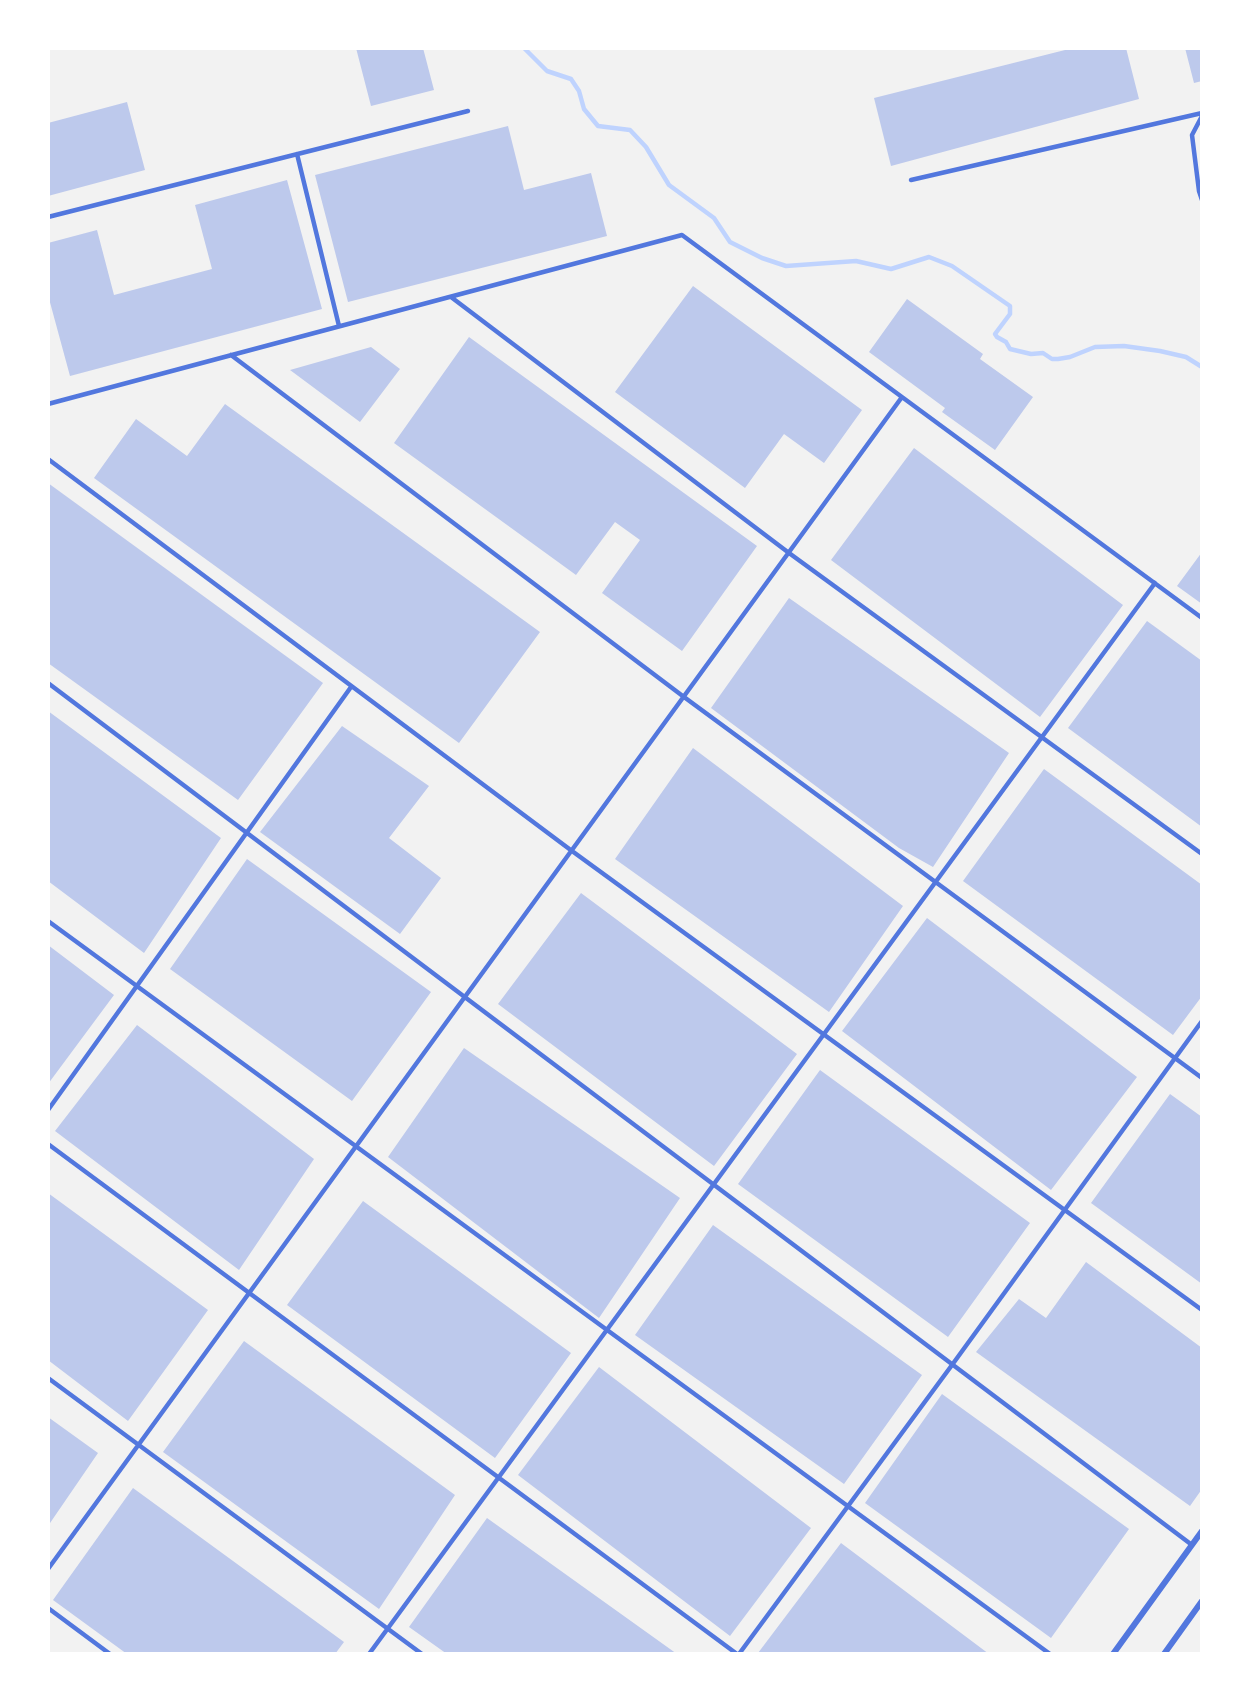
<!DOCTYPE html>
<style>
body{margin:0}
#map{position:relative;width:1250px;height:1702px;overflow:hidden;background:#f2f2f2;font-family:"Asap Condensed",sans-serif}
canvas{display:block}
.frame{position:absolute;inset:0;border:50px solid #fff;pointer-events:none}
</style>
<div id="map">
<canvas width="1250" height="1702"></canvas>
<div class="frame"></div>
</div>
<script>
const ctx = document.querySelector('canvas').getContext('2d');
ctx.lineJoin = 'round';
const shape = rows => new Path2D(rows.map(r => 'M' + r).join(''));
function strokePath(path, color, width, dash) { ctx.strokeStyle = color; ctx.lineWidth = width; ctx.lineCap = dash ? 'butt' : 'round'; ctx.setLineDash(dash || []); ctx.stroke(path); }
function fill(path, color) { ctx.fillStyle = color; ctx.fill(path, 'evenodd'); }
strokePath(shape([
 [524,48,547,71,571,79,579,91,584,109,598,126,630,130,646,147,669,185,714,218,730,242,762,258,786,266,856,261,891,269,929,257,952,266,1010,306,1010,314,995,334,997,337,1006,342,1010,349,1031,354,1043,353,1052,359,1058,359,1070,357,1095,347,1124,346,1160,351,1186,357,1202,367]
]), '#bfd3fe', 4.5);
fill(shape([
 [356,48,423,48,434,90,371,106],
 [1073,48,1126,48,1139,99,891,166,874,98],
 [1185,48,1202,48,1202,81,1194,83],
 [127,102,145,170,48,196,48,123],
 [508,126,524,190,591,173,607,236,348,302,315,175],
 [287,180,322,309,70,376,48,295,48,243,97,230,114,295,212,269,195,205],
 [693,286,862,410,824,463,784,434,745,488,615,392],
 [907,299,983,354,980,359,1033,397,995,450,942,412,945,408,869,352],
 [469,337,757,546,682,651,602,593,640,540,615,522,576,575,394,443],
 [371,347,400,369,360,422,290,370],
 [225,404,540,632,459,743,94,478,136,419,187,456],
 [914,448,1123,605,1040,717,831,560],
 [48,483,323,683,238,800,48,663],
 [1202,552,1202,604,1177,586],
 [789,598,1009,753,933,867,899,848,711,708],
 [1147,621,1202,661,1202,827,1068,728],
 [48,711,221,838,144,953,48,881],
 [342,726,429,786,389,838,441,878,400,934,260,832],
 [693,748,903,906,829,1012,615,859],
 [1044,769,1202,885,1202,996,1173,1035,963,881],
 [247,859,431,992,352,1101,170,969],
 [581,893,797,1054,714,1166,498,1004],
 [927,918,1137,1077,1051,1190,842,1031],
 [48,945,114,995,48,1084],
 [137,1025,314,1159,239,1270,55,1131],
 [464,1048,680,1198,599,1318,388,1157],
 [820,1070,1030,1223,948,1337,738,1184],
 [1170,1094,1202,1117,1202,1284,1091,1203],
 [48,1193,208,1310,128,1421,48,1360],
 [363,1201,571,1353,495,1458,287,1305],
 [713,1225,922,1375,844,1484,635,1335],
 [1086,1262,1202,1348,1202,1489,1190,1506,976,1352,1019,1299,1046,1318],
 [244,1341,455,1495,379,1609,163,1452],
 [599,1367,811,1528,730,1636,518,1475],
 [942,1394,1129,1529,1051,1638,865,1503],
 [48,1417,98,1453,48,1526],
 [133,1488,344,1642,335,1654,127,1654,53,1600],
 [487,1518,677,1654,447,1654,409,1627],
 [841,1543,989,1654,758,1653]
]), '#bdc9ec');
strokePath(shape([
 [1202,116,1192,135,1199,191,1202,200],
 [297,154,339,326],
 [911,180,1202,113],
 [48,217,468,111],
 [451,297,789,553,1202,854],
 [231,355,684,697,1202,1078],
 [48,404,682,235,1202,618],
 [48,459,572,851,1202,1310],
 [48,683,1192,1545],
 [48,921,1050,1654],
 [48,1110,351,687],
 [48,1144,737,1654],
 [48,1378,422,1654],
 [48,1569,902,397],
 [48,1608,110,1654],
 [369,1654,1155,583],
 [739,1654,952,1365,1202,1021]
]), '#5277de', 4.5);
strokePath(shape([
 [1113,1654,1202,1531],
 [1164,1654,1202,1601]
]), '#5277de', 6);
</script>
